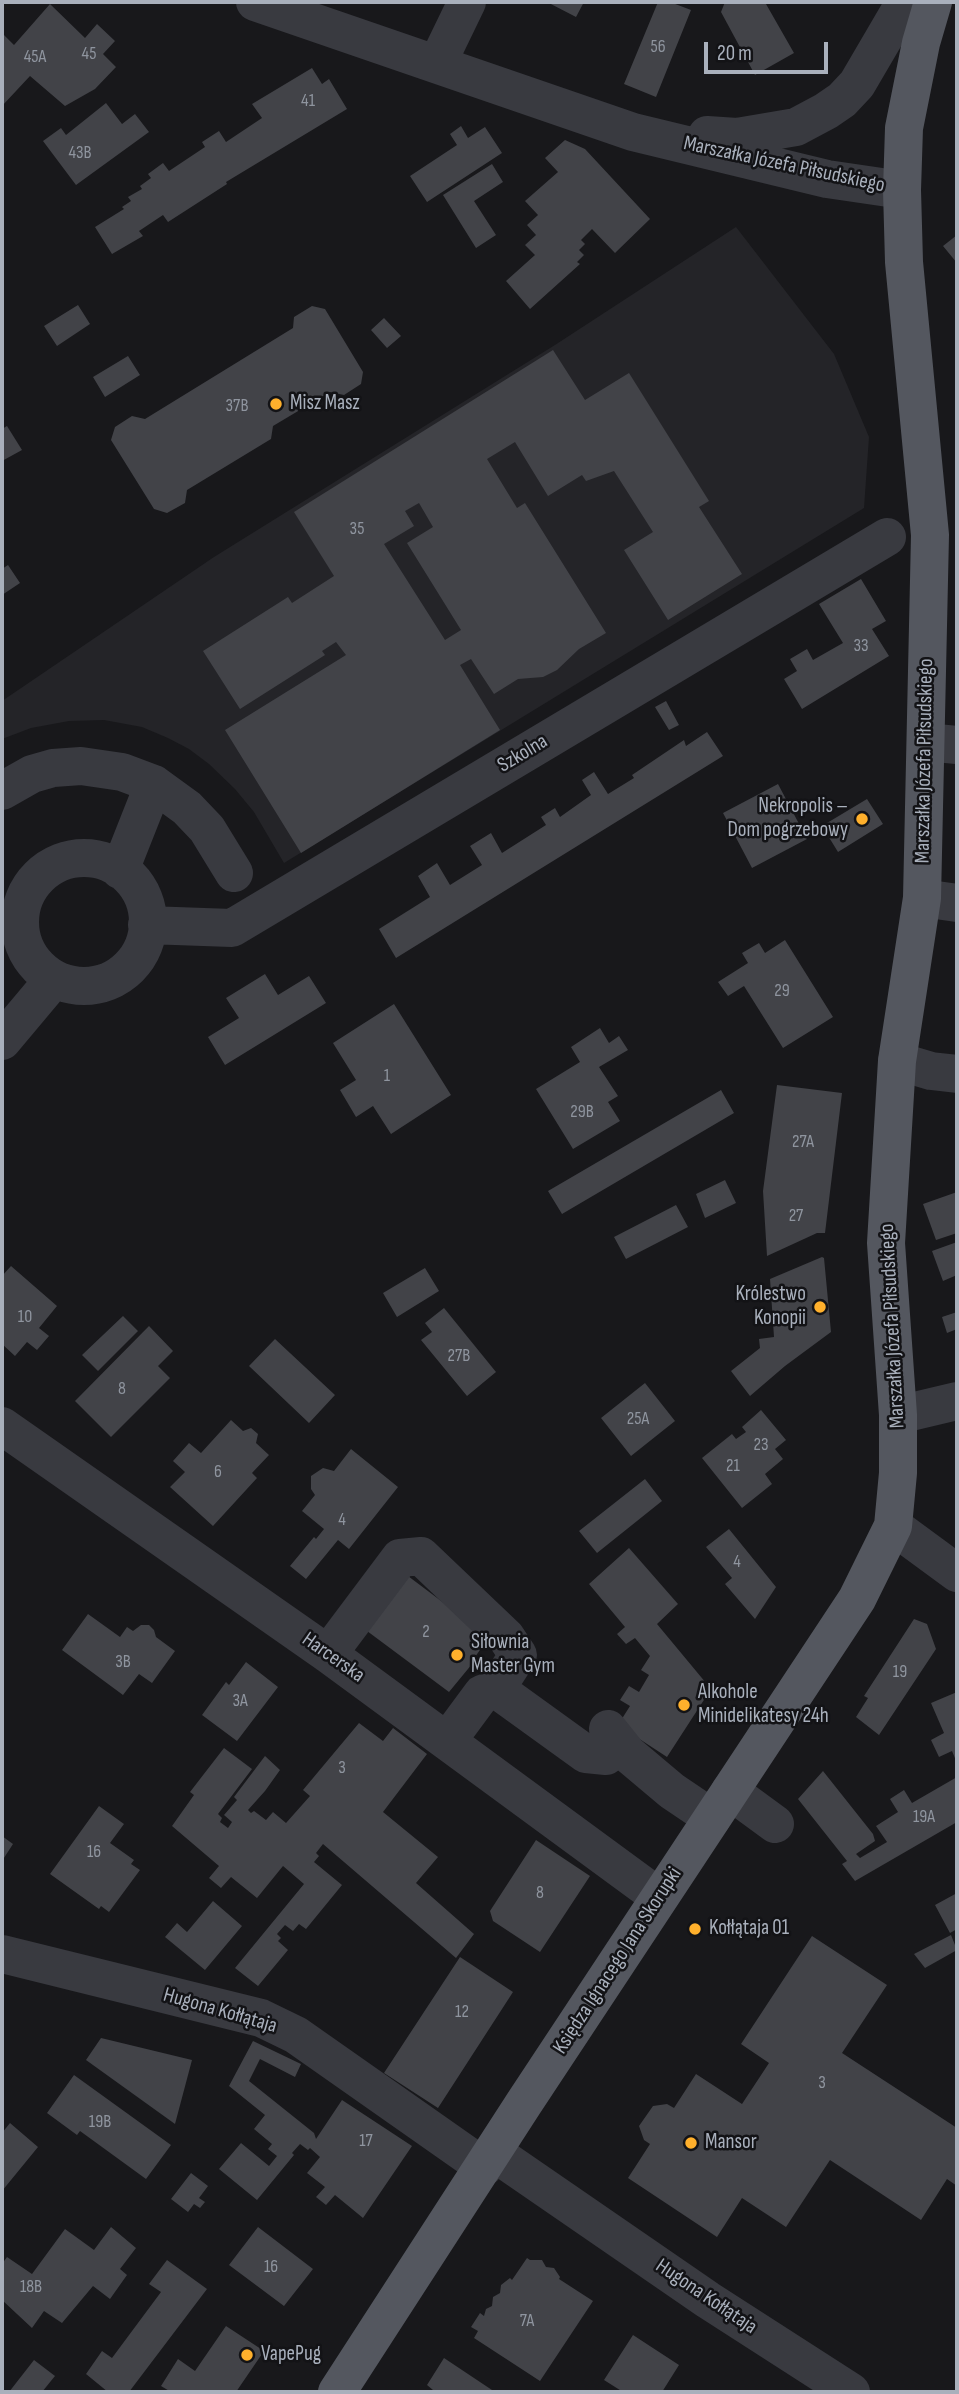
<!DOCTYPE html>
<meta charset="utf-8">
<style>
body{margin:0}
#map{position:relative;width:959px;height:2394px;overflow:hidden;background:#18181b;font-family:"Sofia Sans Condensed",sans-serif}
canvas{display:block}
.frame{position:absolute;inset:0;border:4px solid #a9b0bc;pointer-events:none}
.scale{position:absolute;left:704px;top:42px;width:124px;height:32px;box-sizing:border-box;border:4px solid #a9b0bc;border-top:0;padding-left:9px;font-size:21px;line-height:24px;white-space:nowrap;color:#a9b0bc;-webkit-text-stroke:5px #131316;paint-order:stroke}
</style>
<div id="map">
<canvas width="959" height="2394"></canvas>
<div class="frame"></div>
<div class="scale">20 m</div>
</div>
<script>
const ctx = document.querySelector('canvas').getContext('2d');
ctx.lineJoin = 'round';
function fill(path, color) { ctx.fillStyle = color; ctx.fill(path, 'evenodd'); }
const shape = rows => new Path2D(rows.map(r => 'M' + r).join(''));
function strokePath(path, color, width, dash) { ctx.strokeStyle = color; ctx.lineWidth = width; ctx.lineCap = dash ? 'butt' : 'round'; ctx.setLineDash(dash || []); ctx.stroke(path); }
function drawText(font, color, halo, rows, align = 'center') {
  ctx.font = font + ' "Sofia Sans Condensed",sans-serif'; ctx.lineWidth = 5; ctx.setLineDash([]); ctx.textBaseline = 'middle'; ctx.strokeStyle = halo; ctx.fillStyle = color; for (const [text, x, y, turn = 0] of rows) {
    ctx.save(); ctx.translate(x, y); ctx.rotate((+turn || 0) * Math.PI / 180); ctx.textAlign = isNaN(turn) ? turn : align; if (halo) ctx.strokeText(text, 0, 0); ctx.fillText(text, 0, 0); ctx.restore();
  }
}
fill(shape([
 [736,227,834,354,869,437,864,508,284,863,254,812,235,789,209,764,189,749,168,738,142,727,104,720,69,721,31,728,2,739,2,701,214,557,555,345]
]), '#242428');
fill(shape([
 [547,2,584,2,576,17],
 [658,2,670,2,691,10,656,97,624,84],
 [725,2,760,2,766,4,794,53,755,75,721,12],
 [50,4,85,38,97,24,115,41,103,54,116,67,95,89,65,106,30,76,2,106,2,38,4,35,14,45],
 [312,68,322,84,329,79,347,109,226,182,227,184,168,222,163,215,139,231,143,236,112,254,95,227,124,209,122,207,131,201,128,197,142,189,140,186,151,178,148,174,163,163,169,171,205,147,202,142,219,131,226,142,262,118,252,104],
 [106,103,122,124,135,114,149,132,76,185,43,141,61,128,66,135],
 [461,126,468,138,485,127,502,153,427,202,410,176,457,145,450,134],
 [565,140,585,149,650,219,615,253,592,229,581,240,585,244,579,250,584,255,577,262,580,264,530,309,506,281,535,255,525,245,536,235,527,225,538,215,525,201,558,172,545,158],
 [492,164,503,182,474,201,496,235,476,248,443,195],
 [957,235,957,263,943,246],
 [78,305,90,324,57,346,44,326],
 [312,306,325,309,363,372,361,384,344,395,330,392,273,426,271,439,187,490,185,503,167,513,154,509,111,440,115,427,132,416,145,419,293,328,294,317],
 [384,318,401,336,387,348,371,330],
 [553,350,585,400,629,373,709,501,699,507,742,574,668,620,624,550,653,532,614,471,586,481,582,475,548,496,515,442,487,459,517,508,525,503,606,633,579,649,557,670,543,677,518,679,494,694,471,659,460,665,500,730,301,853,225,730,346,655,336,642,322,651,325,655,240,709,203,651,288,597,292,603,334,576,294,512],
 [419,503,433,527,407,543,461,630,445,640,384,544,414,526,405,511],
 [128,356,140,375,105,397,93,377],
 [7,426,22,450,2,461,2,429],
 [8,565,20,583,2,595,2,569],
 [861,579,886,621,872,629,889,656,802,709,784,679,797,671,790,659,807,649,813,660,843,643,819,604],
 [666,701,679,725,669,730,655,707],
 [707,732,723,756,396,958,379,929,430,897,418,876,437,863,450,885,482,865,470,846,491,833,502,853,546,825,541,817,555,808,560,817,591,795,582,780,594,772,608,794,634,778,632,775,684,740,686,746],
 [778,784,807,839,752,868,723,813],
 [867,799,883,824,838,852,822,826],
 [785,940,833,1017,783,1048,744,986,728,996,718,982,748,963,742,953,759,943,765,953],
 [265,974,278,995,309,976,326,1003,225,1065,208,1037,239,1018,226,998],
 [394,1004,451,1095,391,1134,373,1106,356,1117,340,1090,356,1080,333,1043],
 [600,1028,609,1043,619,1036,628,1050,599,1067,618,1096,608,1102,620,1121,573,1149,536,1089,580,1062,571,1047],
 [777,1085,842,1093,825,1233,817,1233,767,1256,763,1191],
 [721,1090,734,1113,562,1214,548,1191],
 [725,1180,736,1203,705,1218,696,1194],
 [957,1192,957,1233,936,1240,923,1204],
 [676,1205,688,1227,626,1259,614,1237],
 [957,1242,957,1275,943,1281,932,1251],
 [822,1257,824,1258,831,1332,785,1366,750,1396,731,1371,760,1348,759,1339,774,1337,770,1279],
 [11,1266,57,1306,39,1328,49,1336,37,1350,27,1342,15,1356,2,1344,2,1276],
 [425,1268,439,1291,397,1317,383,1293],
 [444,1308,496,1372,467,1396,421,1340,432,1332,425,1323],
 [957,1312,957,1329,947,1333,942,1317],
 [123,1316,138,1331,98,1371,82,1355],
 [149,1326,173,1351,158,1366,170,1378,111,1437,75,1401],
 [275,1339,335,1395,309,1423,249,1366],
 [645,1383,675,1421,631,1456,601,1418],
 [761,1410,786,1440,775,1449,783,1459,765,1474,772,1484,742,1508,702,1458,732,1434,736,1439,746,1432,742,1427],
 [231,1420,243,1431,251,1428,258,1434,256,1443,269,1455,252,1473,257,1478,213,1526,170,1487,185,1472,173,1461,189,1443,201,1453],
 [351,1449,398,1487,349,1549,338,1540,306,1579,290,1566,314,1537,316,1539,324,1529,302,1511,315,1495,311,1489,311,1476,323,1468,334,1471],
 [645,1479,662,1501,597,1553,579,1531],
 [729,1529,776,1587,755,1619,725,1584,732,1578,706,1547],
 [629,1548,678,1604,657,1624,711,1689,667,1757,618,1725,630,1706,620,1700,629,1686,639,1692,649,1675,641,1670,650,1656,635,1638,626,1644,617,1634,625,1627,589,1584],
 [404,1573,489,1637,475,1657,477,1658,449,1692,363,1628],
 [88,1614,120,1637,127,1627,133,1631,141,1625,149,1625,154,1630,156,1637,175,1651,152,1683,139,1674,123,1695,62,1650],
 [914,1619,927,1624,936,1649,879,1735,856,1717,868,1698,864,1696],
 [246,1662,278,1687,237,1741,202,1715,226,1682,229,1685],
 [957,1692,957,1763,952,1751,939,1757,931,1740,944,1733,931,1703],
 [359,1723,383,1741,393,1728,427,1754,383,1812,438,1857,416,1883,474,1934,456,1958,323,1844,316,1853,319,1856,314,1862,342,1885,306,1929,299,1924,293,1931,285,1925,277,1934,281,1938,278,1941,288,1950,258,1986,235,1968,304,1884,283,1866,257,1898,231,1877,221,1888,209,1878,219,1866,172,1826,194,1795,190,1792,224,1748,252,1769,218,1814,222,1818,220,1822,228,1828,232,1822,224,1815,237,1800,234,1797,265,1756,280,1770,265,1791,248,1810,251,1813,254,1811,266,1820,273,1812,286,1823,310,1796,303,1790],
 [823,1771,873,1834,875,1841,856,1854,860,1858,887,1842,876,1826,898,1812,890,1799,904,1790,912,1803,957,1777,957,1822,855,1881,842,1864,847,1861,798,1799],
 [99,1806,124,1824,110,1843,134,1860,131,1864,140,1870,109,1912,101,1906,99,1909,50,1874],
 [2,1836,13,1844,2,1861],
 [536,1840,590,1876,540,1952,493,1921,490,1911],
 [957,1893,957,1929,950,1933,935,1905],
 [213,1901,242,1926,205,1970,165,1937,177,1923,187,1932],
 [951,1935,957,1950,925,1968,914,1954],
 [812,1936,887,1985,842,2053,957,2128,957,2186,947,2179,921,2220,830,2160,786,2227,742,2198,717,2237,628,2178,650,2144,644,2140,639,2126,653,2106,667,2104,674,2108,696,2074,742,2104,769,2063,741,2044],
 [460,1957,513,1992,438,2108,384,2073],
 [101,2038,192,2060,175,2124,86,2060],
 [253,2041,301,2064,295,2077,260,2059,249,2081,314,2133,316,2139,342,2100,412,2146,363,2218,335,2195,326,2205,316,2197,325,2187,307,2173,320,2157,310,2148,308,2150,300,2144,292,2153,294,2155,257,2200,219,2169,241,2143,269,2166,277,2156,268,2149,272,2144,254,2129,265,2115,229,2086],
 [74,2075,171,2145,146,2179,80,2131,77,2135,47,2113],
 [10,2123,38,2147,2,2191,2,2133],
 [191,2173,208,2186,199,2198,205,2202,200,2208,194,2204,188,2212,171,2199],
 [111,2227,136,2248,120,2269,127,2275,110,2299,93,2286,62,2323,44,2311,32,2328,2,2300,2,2264,7,2257,32,2274,65,2229,94,2250],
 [258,2227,313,2269,284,2306,229,2265],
 [527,2258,530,2260,542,2260,546,2267,554,2268,560,2277,559,2279,593,2301,540,2381,474,2338,478,2331,471,2327,480,2313,484,2316,486,2309,492,2306,493,2297,500,2293,501,2285,510,2278,512,2280],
 [167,2260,207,2289,129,2392,108,2392,86,2374,102,2351,112,2358,161,2292,149,2284],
 [226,2326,264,2351,236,2392,171,2392,161,2386,178,2359,195,2371],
 [633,2335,679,2365,662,2392,623,2392,604,2380],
 [444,2358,495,2392,432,2392,433,2390,427,2385],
 [34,2360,55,2376,42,2392,9,2392]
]), '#424348');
strokePath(shape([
 [255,2,633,132,827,179,902,190],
 [437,64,467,2],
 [707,135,737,137,796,127,826,111,842,100,857,84,905,2],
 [926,742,957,745],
 [2,791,32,774,53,768,81,766,122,772,154,784,187,808,207,829,234,873],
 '20 922a64 64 0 1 1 128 0a64 64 0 1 1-128 0Z',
 [120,870,154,784],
 [922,898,957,903],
 [147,925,232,928,887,537],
 [2,1041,54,979],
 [897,1061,931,1071,957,1074],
 [898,1415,957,1401],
 [2,1426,328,1654,659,1897],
 [893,1526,957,1573],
 [328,1654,400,1558,421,1556,506,1637,518,1655,496,1689],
 [608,1729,628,1754,672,1791,712,1818],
 [448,1740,482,1694,496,1689,586,1754,606,1756],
 [730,1791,775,1824],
 [2,1954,261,2018,296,2035,484,2167],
 [493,2152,708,2300,851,2392]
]), '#393a40', 38);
strokePath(shape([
 [337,2392,524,2103,857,1599,893,1526,898,1473,898,1415,886,1243,897,1061,922,898,930,535,904,262,902,190,904,128,921,43,933,2]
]), '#54575f', 38);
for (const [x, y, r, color] of [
 [276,404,7,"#ffb02c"],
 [862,819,7,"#ffb02c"],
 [820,1307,7,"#ffb02c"],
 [457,1655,7,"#ffb02c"],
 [684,1705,7,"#ffb02c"],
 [695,1929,7,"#ffb02c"],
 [691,2143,7,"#ffb02c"],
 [247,2355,7,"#ffb02c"]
]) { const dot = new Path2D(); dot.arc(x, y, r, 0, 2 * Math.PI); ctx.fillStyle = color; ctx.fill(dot); strokePath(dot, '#131316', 2.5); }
drawText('18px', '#8f959f', null, [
 ["56",658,47],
 ["45",89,54],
 ["45A",35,57],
 ["41",308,101],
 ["43B",80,153],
 ["37B",237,406],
 ["35",357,529],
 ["33",861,646],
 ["29",782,991],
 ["1",387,1076],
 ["29B",582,1112],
 ["27A",803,1142],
 ["27",796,1216],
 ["10",25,1317],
 ["27B",459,1356],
 ["8",122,1389],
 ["25A",638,1419],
 ["23",761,1445],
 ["21",733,1466],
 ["6",218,1472],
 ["4",342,1520],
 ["4",737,1562],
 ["2",426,1632],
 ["3B",123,1662],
 ["19",900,1672],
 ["3A",240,1701],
 ["3",342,1768],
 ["19A",924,1817],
 ["16",94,1852],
 ["8",540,1893],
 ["12",462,2012],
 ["3",822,2083],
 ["19B",100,2122],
 ["17",366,2141],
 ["16",271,2267],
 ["18B",31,2287],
 ["7A",527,2321]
]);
drawText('21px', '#a9b0bc', '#131316', [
 ["Marszałka Józefa Piłsudskiego",784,165,12],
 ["Szkolna",523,754,-31],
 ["Marszałka Józefa Piłsudskiego",925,761,-89],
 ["Marszałka Józefa Piłsudskiego",893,1326,-93],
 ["Harcerska",333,1658,35],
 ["Księdza Ignacego Jana Skorupki",618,1961,-57],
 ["Hugona Kołłątaja",220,2011,16],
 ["Hugona Kołłątaja",706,2297,34]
]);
drawText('21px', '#a9b0bc', '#131316', [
 ["Misz Masz",290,404],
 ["Nekropolis –",848,807,"right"],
 ["Dom pogrzebowy",848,831,"right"],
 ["Królestwo",806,1295,"right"],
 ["Konopii",806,1319,"right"],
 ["Siłownia",471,1643],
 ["Master Gym",471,1667],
 ["Alkohole",698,1693],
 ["Minidelikatesy 24h",698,1717],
 ["Kołłątaja 01",709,1929],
 ["Mansor",705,2143],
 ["VapePug",261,2355]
], 'left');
</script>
